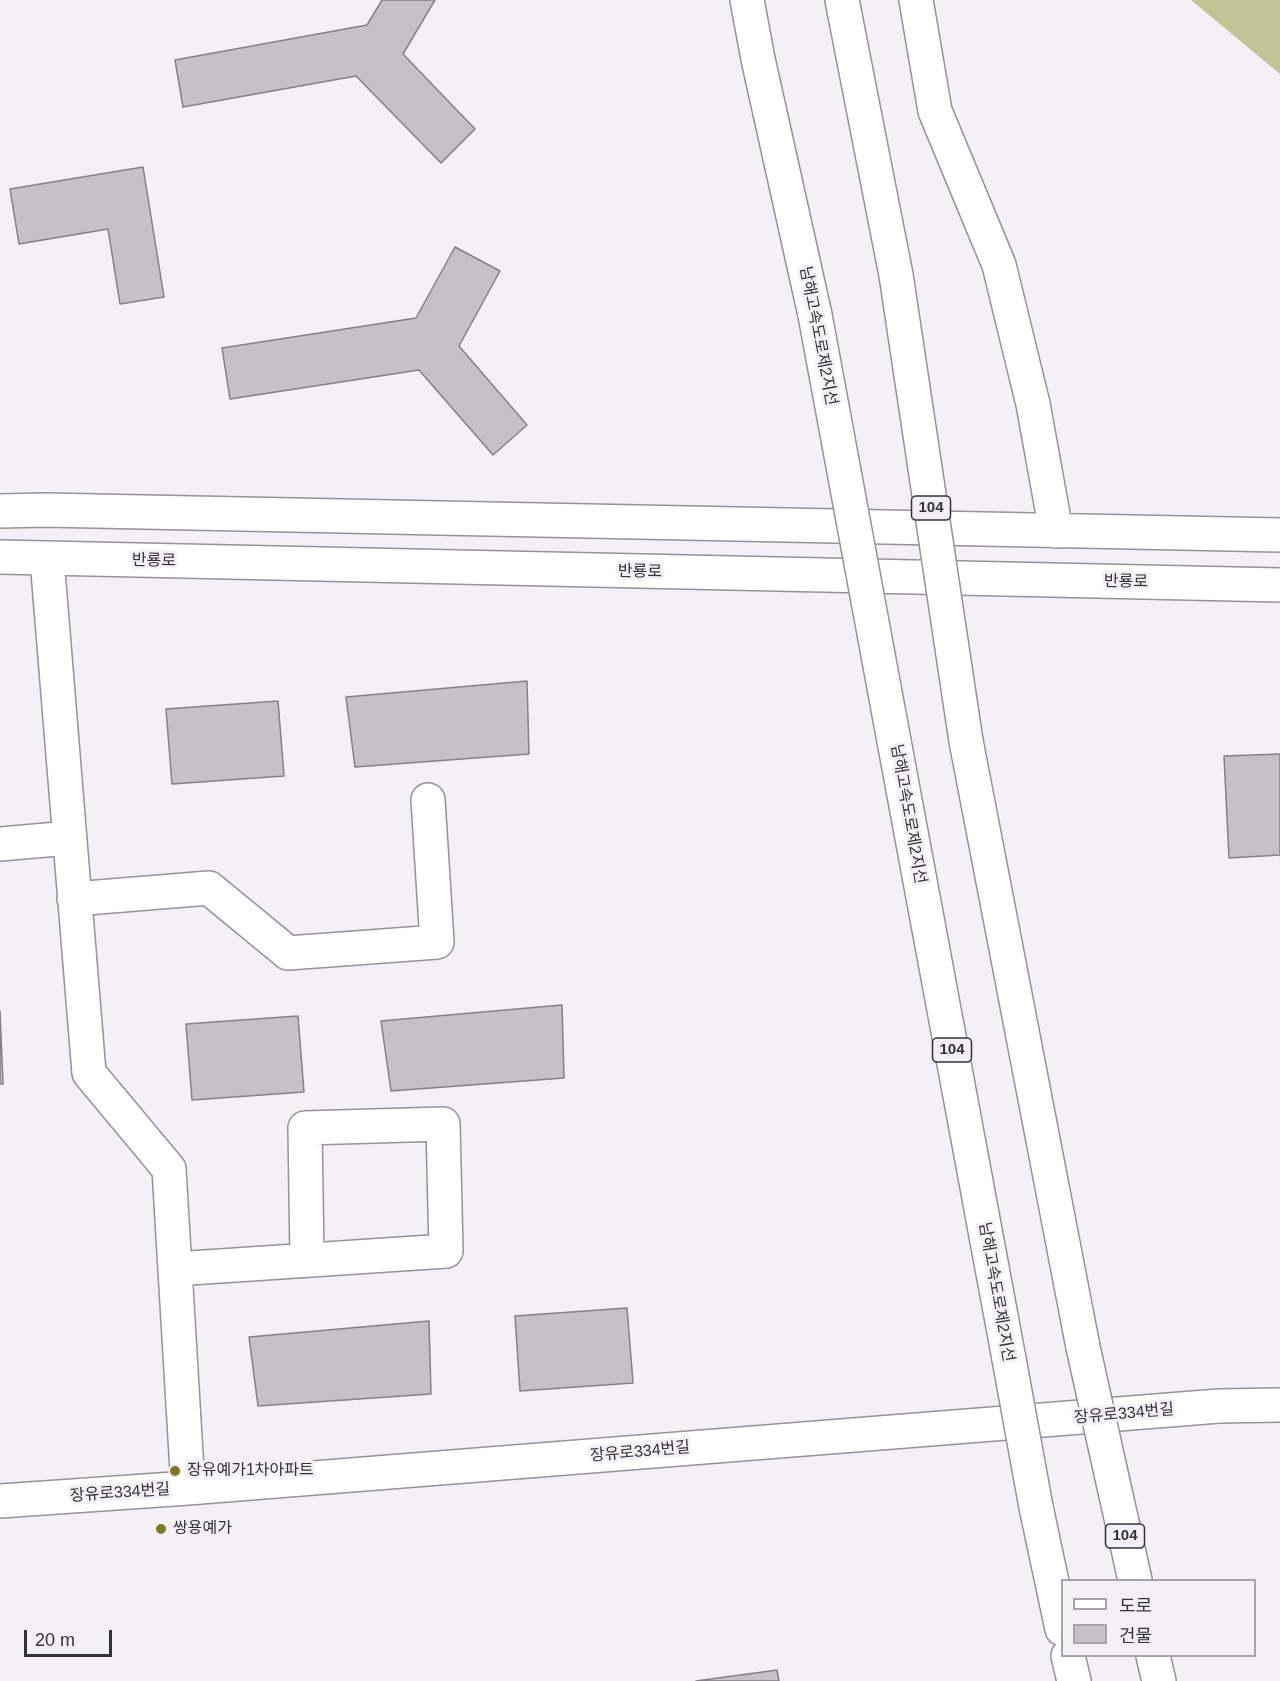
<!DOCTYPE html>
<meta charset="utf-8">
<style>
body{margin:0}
#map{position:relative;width:1280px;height:1681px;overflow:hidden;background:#f3f0f6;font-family:Arial,"Noto Sans KR",sans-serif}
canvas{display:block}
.legend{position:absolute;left:1061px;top:1579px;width:195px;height:78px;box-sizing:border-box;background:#f3f0f6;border:2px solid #a7a4a9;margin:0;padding:8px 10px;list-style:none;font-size:18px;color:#343335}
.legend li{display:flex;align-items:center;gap:12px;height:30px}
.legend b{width:30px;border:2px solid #a7a4a9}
.scale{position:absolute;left:24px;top:1630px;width:88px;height:27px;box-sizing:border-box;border:3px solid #343335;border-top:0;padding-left:8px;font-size:18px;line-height:21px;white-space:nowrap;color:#343335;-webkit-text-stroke:4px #f3f0f6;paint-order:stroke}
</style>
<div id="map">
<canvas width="1280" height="1681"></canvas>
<ul class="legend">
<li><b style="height:8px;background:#fff"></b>도로</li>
<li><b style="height:16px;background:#c4c1c7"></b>건물</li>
</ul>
<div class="scale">20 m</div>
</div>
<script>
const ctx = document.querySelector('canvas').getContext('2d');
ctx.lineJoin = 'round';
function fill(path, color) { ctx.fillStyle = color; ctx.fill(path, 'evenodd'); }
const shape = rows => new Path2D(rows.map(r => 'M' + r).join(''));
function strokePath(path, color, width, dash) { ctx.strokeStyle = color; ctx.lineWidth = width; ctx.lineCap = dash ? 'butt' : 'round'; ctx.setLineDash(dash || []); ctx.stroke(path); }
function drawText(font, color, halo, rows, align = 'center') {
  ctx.font = font + ' Arial,"Noto Sans KR",sans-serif'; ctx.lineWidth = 6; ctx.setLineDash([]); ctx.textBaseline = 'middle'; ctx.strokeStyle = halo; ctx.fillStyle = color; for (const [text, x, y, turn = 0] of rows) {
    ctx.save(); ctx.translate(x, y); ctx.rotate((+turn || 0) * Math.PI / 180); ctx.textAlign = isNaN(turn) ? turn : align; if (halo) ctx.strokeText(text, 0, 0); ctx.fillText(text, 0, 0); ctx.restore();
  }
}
fill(shape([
 [1191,0,1280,0,1280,74]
]), '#c3c495');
const building = shape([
 [382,0,435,0,403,54,475,129,441,163,356,76,183,107,175,60,367,25,382,0],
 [143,167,164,297,120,304,108,229,19,244,10,189,143,167],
 [455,247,500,271,459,346,527,425,493,455,419,370,230,399,222,348,416,318,455,247],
 [527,681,529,754,355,767,346,697,527,681],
 [278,701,284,776,172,784,166,709,278,701],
 [1280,754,1280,855,1229,858,1224,756,1280,754],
 [562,1005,564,1078,391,1091,381,1021,562,1005],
 [0,1011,3,1084,0,1084,0,1011],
 [298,1016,304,1092,192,1100,186,1024,298,1016],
 [627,1308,633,1383,520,1391,515,1316,627,1308],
 [429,1321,431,1394,258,1406,249,1337,429,1321],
 [777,1670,779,1681,696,1681,777,1670]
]);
fill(building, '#c4c1c7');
strokePath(building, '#848186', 1.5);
const minor = shape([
 [916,0,935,111,999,265,1033,404,1056,531],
 [0,511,45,510,1280,535],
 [0,557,1280,585],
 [47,559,89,1073,169,1169,188,1488],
 [0,844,69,838],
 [74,899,209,888,288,953,437,942,428,800],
 [175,1269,446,1251,443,1124,305,1128,307,1259],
 [0,1501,188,1488,1219,1406,1280,1405]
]);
const highway = shape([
 [747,0,758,59,815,315],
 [842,0,896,275],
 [894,741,1009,1359],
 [966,741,1083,1347],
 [1115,1491,1135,1580],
 [1036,1507,1062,1629],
 [1068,1656,1074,1681],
 [1153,1656,1159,1681]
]);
strokePath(minor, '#959298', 36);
strokePath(highway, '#959298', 36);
strokePath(minor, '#fff', 33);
strokePath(highway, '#fff', 33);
const highwayBridge = shape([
 [896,275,966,741],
 [815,315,894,741],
 [1083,1347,1115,1491],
 [1009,1359,1036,1507]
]);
strokePath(highwayBridge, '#959298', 36, []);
strokePath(highwayBridge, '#fff', 33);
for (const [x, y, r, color] of [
 [175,1471,6,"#7c7b23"],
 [161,1529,6,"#7c7b23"]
]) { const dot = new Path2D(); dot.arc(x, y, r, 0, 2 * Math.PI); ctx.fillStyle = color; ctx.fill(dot); strokePath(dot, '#f3f0f6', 2); }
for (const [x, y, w] of [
 [931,508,39],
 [952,1050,39],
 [1125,1536,39]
]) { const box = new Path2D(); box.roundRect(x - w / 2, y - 12, w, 24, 4.5); ctx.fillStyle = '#f3f0f6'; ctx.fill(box); strokePath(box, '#343335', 1.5); }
drawText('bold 15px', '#343335', null, [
 ["104",931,508],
 ["104",952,1050],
 ["104",1125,1536]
]);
drawText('16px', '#343335', '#f3f0f6', [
 ["남해고속도로제2지선",818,336,79],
 ["반룡로",154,561,1],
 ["반룡로",640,572,1],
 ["반룡로",1126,582,1],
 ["남해고속도로제2지선",908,814,80],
 ["남해고속도로제2지선",996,1292,80],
 ["장유로334번길",1124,1414,-5],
 ["장유로334번길",640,1452,-5],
 ["장유로334번길",120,1493,-4]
]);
drawText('16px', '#343335', '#f3f0f6', [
 ["장유예가1차아파트",187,1471],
 ["쌍용예가",173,1529]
], 'left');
</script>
